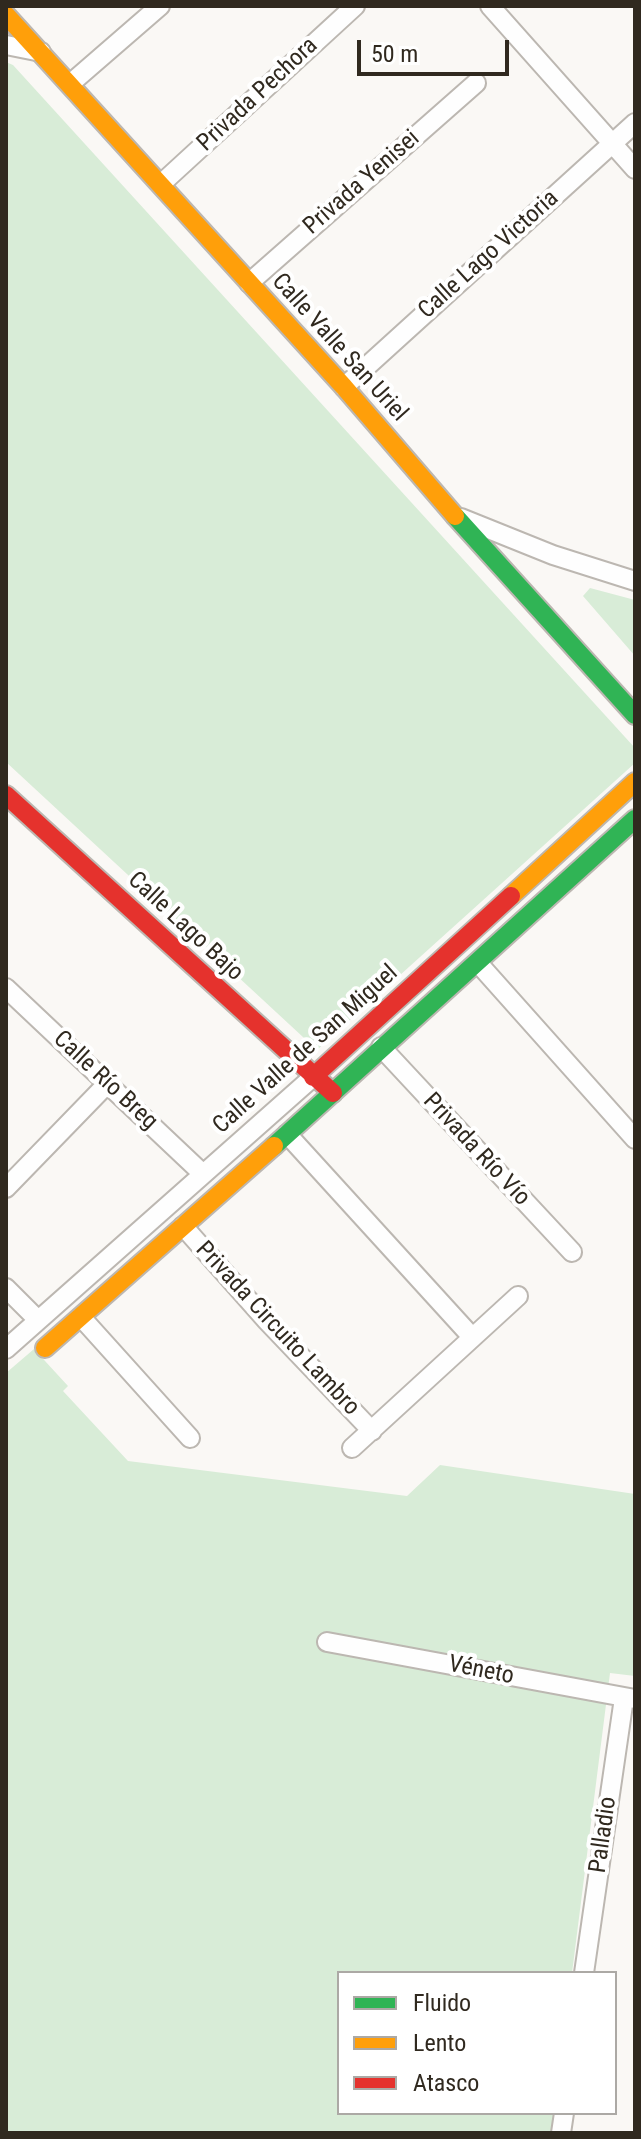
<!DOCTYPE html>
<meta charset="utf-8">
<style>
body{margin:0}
#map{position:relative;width:641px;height:2139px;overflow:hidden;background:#faf8f5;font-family:"Roboto Condensed",sans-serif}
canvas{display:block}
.frame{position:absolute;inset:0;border:8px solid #30291f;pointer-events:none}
.legend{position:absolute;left:337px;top:1971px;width:280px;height:144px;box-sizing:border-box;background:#fff;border:2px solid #aca9a5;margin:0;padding:10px 14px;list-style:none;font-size:24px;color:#30291f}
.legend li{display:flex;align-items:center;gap:16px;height:40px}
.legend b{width:40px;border:2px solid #aca9a5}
.scale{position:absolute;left:357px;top:40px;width:152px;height:36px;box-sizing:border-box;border:4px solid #30291f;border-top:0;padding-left:10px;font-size:24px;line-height:28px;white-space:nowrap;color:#30291f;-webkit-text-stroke:6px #fff;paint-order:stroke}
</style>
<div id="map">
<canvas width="641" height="2139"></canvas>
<div class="frame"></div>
<ul class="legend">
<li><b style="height:10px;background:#30b455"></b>Fluido</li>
<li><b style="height:10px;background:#ff9f0a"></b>Lento</li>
<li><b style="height:10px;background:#e5322d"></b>Atasco</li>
</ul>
<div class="scale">50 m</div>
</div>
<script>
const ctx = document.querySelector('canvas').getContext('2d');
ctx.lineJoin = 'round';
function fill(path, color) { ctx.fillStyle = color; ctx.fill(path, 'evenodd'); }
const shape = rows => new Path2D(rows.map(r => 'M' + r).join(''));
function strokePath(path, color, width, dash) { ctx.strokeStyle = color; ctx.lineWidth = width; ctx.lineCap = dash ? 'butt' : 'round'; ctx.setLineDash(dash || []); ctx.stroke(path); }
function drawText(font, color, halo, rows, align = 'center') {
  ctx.font = font + ' "Roboto Condensed",sans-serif'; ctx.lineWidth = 8; ctx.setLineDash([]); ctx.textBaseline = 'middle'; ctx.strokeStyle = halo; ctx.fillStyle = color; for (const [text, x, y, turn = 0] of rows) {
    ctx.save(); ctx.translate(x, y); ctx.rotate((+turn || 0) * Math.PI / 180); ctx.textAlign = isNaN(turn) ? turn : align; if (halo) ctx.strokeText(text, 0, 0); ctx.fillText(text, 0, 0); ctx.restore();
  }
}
fill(shape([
 [6,62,13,65,635,748,635,763,317,1050,6,762],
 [590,588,635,600,635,656,583,596],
 [34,1349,68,1386,63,1391,128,1461,407,1496,440,1465,635,1494,635,1676,610,1673,572,1973,339,1973,339,2113,554,2113,551,2133,6,2133,6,1373]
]), '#d8ecd7');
const street = shape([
 [490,6,635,169],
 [6,45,41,52],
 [70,84,160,6],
 [161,184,355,6],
 [249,283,476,83],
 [344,387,635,123],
 [461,518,553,555,635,581],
 [478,963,635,1139],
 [6,988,203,1174],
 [381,1047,572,1252],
 [287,1134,472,1337],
 [6,1188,107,1084],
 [183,1226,267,1321,372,1431],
 [6,1288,38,1320],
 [81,1317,190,1438],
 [6,1349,313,1077],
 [352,1448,518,1296],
 [327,1642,635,1699],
 [584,1973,624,1698],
 [561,2133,564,2113]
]);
const fast = shape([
 [455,516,635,715],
 [274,1146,635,819]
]);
const slow = shape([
 [6,15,344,387,455,516],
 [511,896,635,782],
 [45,1348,274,1146]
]);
const jam = shape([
 [6,795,333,1093],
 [313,1077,511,896]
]);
strokePath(street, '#bcb7b1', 22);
strokePath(fast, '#bcb7b1', 22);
strokePath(slow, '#bcb7b1', 22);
strokePath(jam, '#bcb7b1', 22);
strokePath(street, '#fefefe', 18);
strokePath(fast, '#30b455', 18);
strokePath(slow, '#ff9f0a', 18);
strokePath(jam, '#e5322d', 18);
drawText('24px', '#30291f', '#fff', [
 ["Privada Pechora",258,95,-43],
 ["Privada Yenisei",362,183,-41],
 ["Calle Lago Victoria",489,255,-42],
 ["Calle Valle San Uriel",339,348,48],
 ["Calle Lago Bajo",185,927,43],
 ["Calle Valle de San Miguel",306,1050,-42],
 ["Calle Río Breg",105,1081,43],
 ["Privada Río Vío",476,1150,47],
 ["Privada Circuito Lambro",277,1329,47],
 ["Véneto",481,1671,11],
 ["Palladio",604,1835,-82]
]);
</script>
